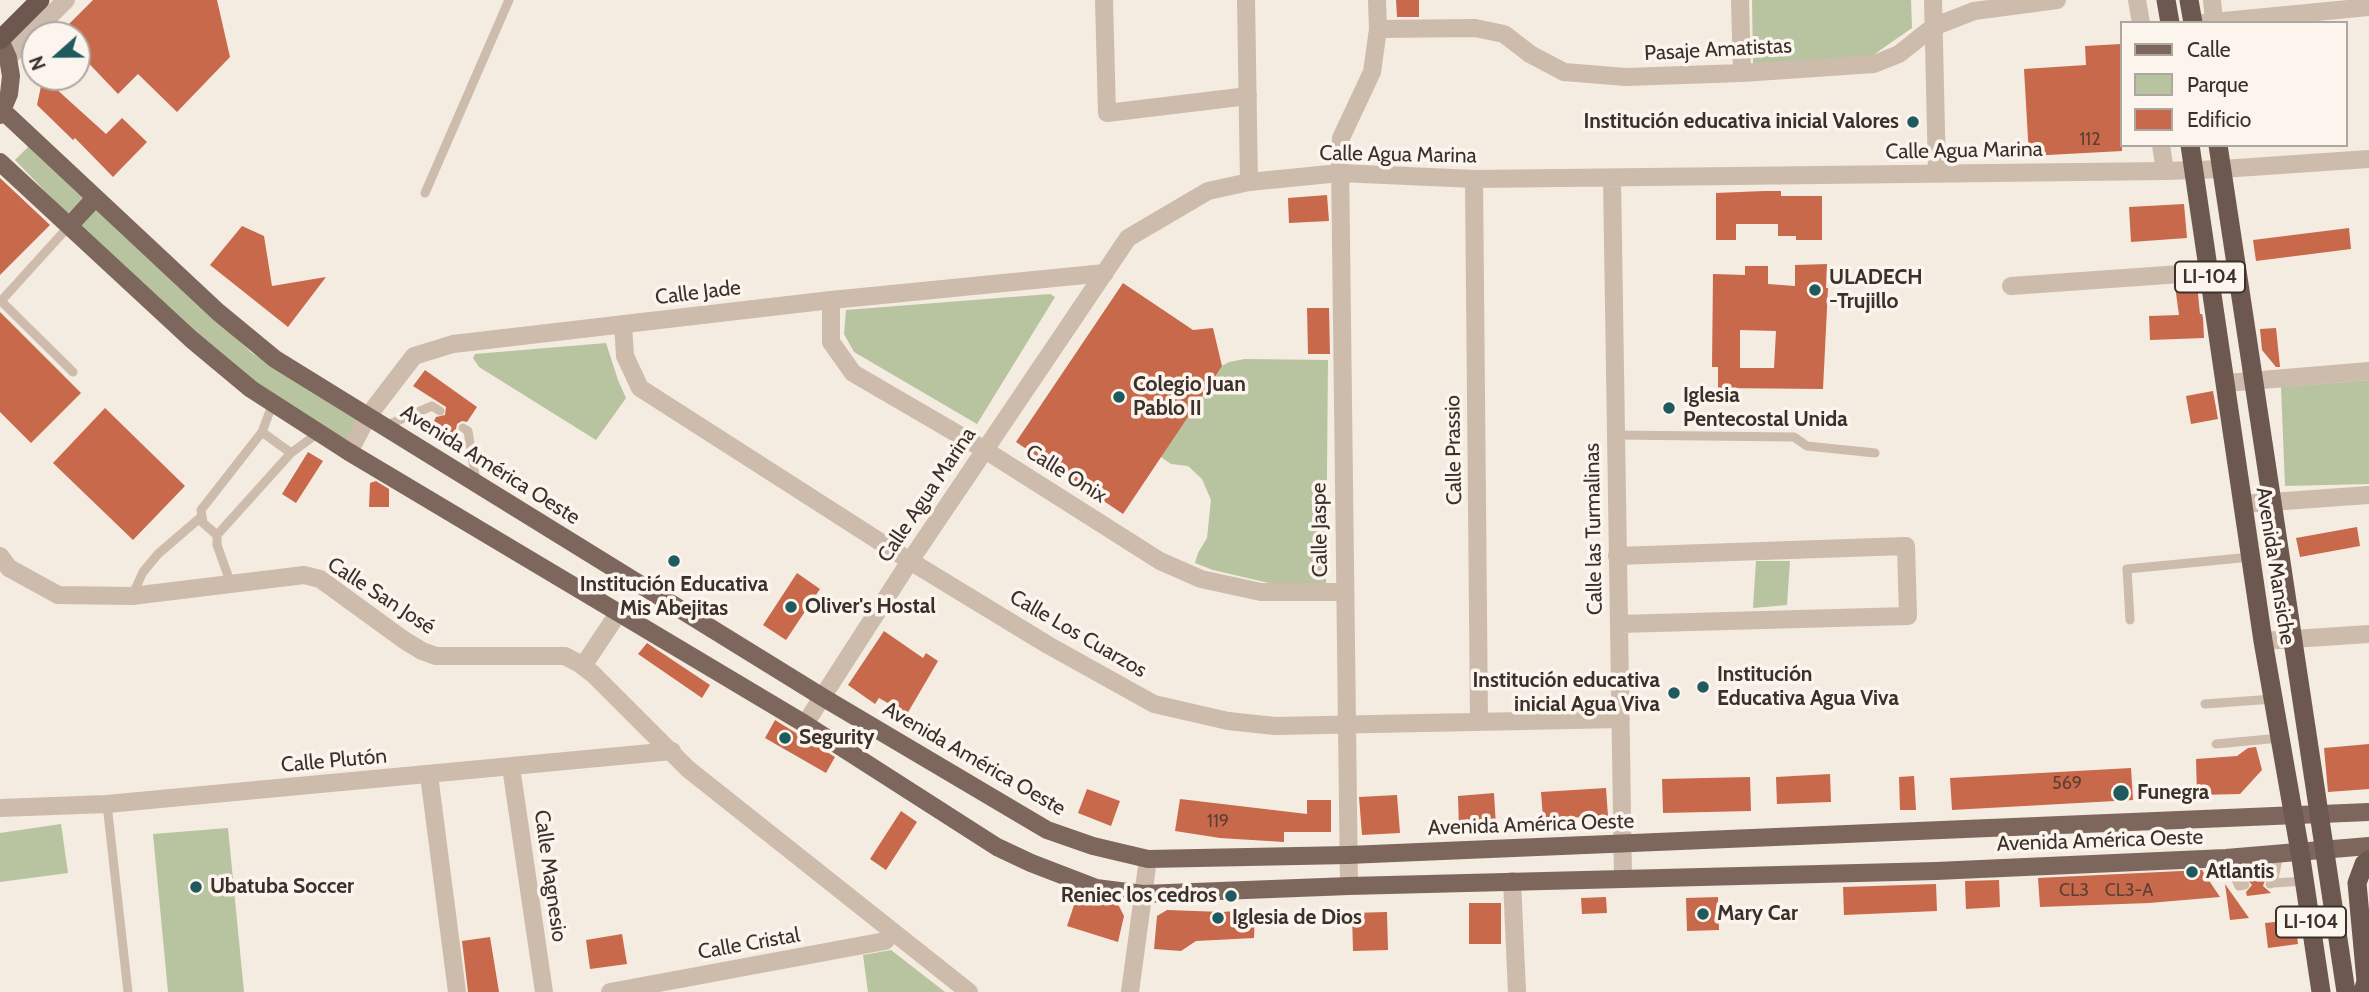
<!DOCTYPE html>
<meta charset="utf-8">
<style>
body{margin:0}
#map{position:relative;width:2369px;height:992px;overflow:hidden;background:#f4ebe1;font-family:Cabin,sans-serif}
canvas{display:block}
.legend{position:absolute;left:2120px;top:21px;width:228px;height:126px;box-sizing:border-box;background:#fbf5ee;border:2px solid #aea6a0;margin:0;padding:9px 12px;list-style:none;font-size:21px;color:#3b302b}
.legend li{display:flex;align-items:center;gap:14px;height:35px}
.legend b{width:35px;border:2px solid #aea6a0}
.north{position:absolute;left:21px;top:21px;width:70px;height:70px;box-sizing:border-box;background:#fbf5ee;border:2px solid #aea6a0;border-radius:50%;rotate:249deg;font-size:19px;font-weight:700;line-height:28px;text-align:center;color:#3b302b}
.north::after{content:'';display:block;margin:auto;width:24px;height:32px;background:#1f5a5e;clip-path:polygon(50% 0,100% 100%,50% 72%,0 100%)}
</style>
<div id="map">
<canvas width="2369" height="992"></canvas>
<ul class="legend">
<li><b style="height:9px;background:#7d675c"></b>Calle</li>
<li><b style="height:19px;background:#b8c4a0"></b>Parque</li>
<li><b style="height:19px;background:#c8694b"></b>Edificio</li>
</ul>
<div class="north">N</div>
</div>
<script>
const ctx = document.querySelector('canvas').getContext('2d');
ctx.lineJoin = 'round';
function fill(path, color) { ctx.fillStyle = color; ctx.fill(path, 'evenodd'); }
const shape = rows => new Path2D(rows.map(r => 'M' + r).join(''));
function strokePath(path, color, width, dash) { ctx.strokeStyle = color; ctx.lineWidth = width; ctx.lineCap = dash ? 'butt' : 'round'; ctx.setLineDash(dash || []); ctx.stroke(path); }
function drawText(font, color, halo, rows, align = 'center') {
  ctx.font = font + ' Cabin,sans-serif'; ctx.lineWidth = 7; ctx.setLineDash([]); ctx.textBaseline = 'middle'; ctx.strokeStyle = halo; ctx.fillStyle = color; for (const [text, x, y, turn = 0] of rows) {
    ctx.save(); ctx.translate(x, y); ctx.rotate((+turn || 0) * Math.PI / 180); ctx.textAlign = isNaN(turn) ? turn : align; if (halo) ctx.strokeText(text, 0, 0); ctx.fillText(text, 0, 0); ctx.restore();
  }
}
fill(shape([
 [1752,0,1911,0,1912,28,1866,60,1753,64],
 [31,144,86,196,67,214,15,160],
 [98,207,252,353,359,419,344,442,244,377,78,225],
 [1050,294,1055,297,977,424,854,352,844,334,846,310],
 [606,343,618,380,626,398,596,440,479,367,473,358,475,354],
 [1245,359,1328,360,1326,584,1273,584,1213,570,1195,563,1198,553,1207,538,1211,500,1202,479,1188,466,1171,464,1161,457,1205,384,1218,368,1229,362],
 [2369,380,2369,484,2285,486,2281,387],
 [1756,561,1790,561,1787,605,1753,608],
 [61,824,68,873,0,882,0,833],
 [228,828,244,992,168,992,153,834],
 [891,950,945,992,868,992,863,955]
]), '#b8c4a0');
fill(shape([
 [93,0,217,0,230,57,177,112,138,74,118,94,77,51,77,35,58,35],
 [1396,0,1419,0,1419,17,1397,17],
 [2121,44,2122,151,2029,156,2024,69,2086,65,2085,46],
 [43,77,106,134,122,118,147,142,113,177,75,138,73,140,37,105],
 [0,178,50,225,0,275],
 [1764,191,1781,191,1781,196,1822,196,1822,240,1796,240,1796,236,1778,236,1778,224,1736,224,1736,240,1716,240,1716,193],
 [1327,195,1329,221,1289,223,1288,198],
 [2184,204,2187,238,2131,242,2129,207],
 [242,226,264,236,272,286,326,277,288,327,210,265],
 [2349,228,2351,249,2256,261,2253,240],
 [1827,264,1826,288,1828,288,1823,389,1718,388,1718,367,1712,367,1713,274,1745,275,1745,266,1768,266,1768,284,1795,286,1795,265],
 [1740,330,1776,331,1774,368,1740,368],
 [1123,283,1193,330,1213,328,1222,366,1123,514,1016,442],
 [2197,284,2200,314,2202,314,2203,318,2204,338,2150,340,2149,316,2179,315,2175,286],
 [1307,308,1329,308,1330,354,1308,354],
 [0,312,81,393,31,443,0,412],
 [2276,328,2280,367,2276,367,2262,350,2260,329],
 [425,370,477,407,467,422,462,421,457,424,456,429,459,434,457,437,434,421,436,417,445,415,446,407,413,386],
 [2213,391,2218,419,2191,424,2186,396],
 [105,408,185,486,133,540,53,463],
 [308,452,323,461,296,503,282,494],
 [376,481,389,489,389,507,369,507,370,483],
 [2357,527,2360,546,2300,557,2296,538],
 [797,573,820,589,786,640,763,625],
 [884,631,923,658,926,653,938,661,907,714,879,698,875,704,848,685],
 [647,643,710,685,702,698,638,654],
 [775,720,835,757,826,773,765,738],
 [2369,744,2369,789,2328,792,2324,748],
 [2256,747,2262,770,2240,794,2197,795,2196,759,2237,756,2248,748],
 [2131,768,2133,800,1952,810,1950,778],
 [1830,774,1831,802,1777,804,1776,777],
 [1914,776,1916,810,1900,810,1899,777],
 [1750,777,1751,811,1663,813,1662,779],
 [1606,788,1608,816,1543,819,1541,792],
 [1087,789,1120,801,1111,826,1078,813],
 [1494,793,1496,826,1459,828,1458,796],
 [1397,795,1400,833,1362,835,1359,797],
 [1180,799,1307,814,1307,800,1331,800,1331,832,1284,832,1284,842,1220,838,1175,831],
 [901,811,917,822,886,870,870,859],
 [2202,870,2220,897,2149,903,2040,907,2038,878],
 [2268,872,2263,886,2271,893,2247,896,2246,892,2252,885,2243,875],
 [1999,880,2000,907,1966,909,1965,881],
 [1936,884,1937,911,1844,915,1843,887],
 [2225,884,2249,918,2230,920],
 [1078,893,1118,904,1124,916,1118,942,1067,926],
 [1606,897,1607,913,1582,914,1581,898],
 [1718,897,1719,930,1687,931,1686,898],
 [1469,903,1501,903,1501,944,1469,944],
 [1255,909,1254,938,1196,941,1181,951,1154,949,1157,916,1167,910,1223,912],
 [1387,912,1388,950,1353,951,1352,913],
 [2295,920,2298,944,2268,948,2265,923],
 [622,934,627,964,590,969,586,940],
 [490,937,499,992,468,992,462,941]
]), '#c8694b');
strokePath(shape([
 [425,193,509,0],
 [69,226,1,301,73,372],
 [273,403,262,432,291,453,318,433],
 [385,426,432,406,440,411],
 [463,428,468,431,476,481],
 [1615,435,1794,437,1807,446,1875,453],
 [217,535,203,523,201,510,262,432],
 [231,584,217,545,217,535,291,453],
 [132,596,143,572,158,554,201,517],
 [2130,620,2127,569,2251,557],
 [2205,704,2273,699],
 [2216,744,2280,738],
 [107,804,128,992],
 [2226,858,2239,886,2245,885],
 [2273,883,2305,881],
 [2270,884,2273,883,2279,854]
]), '#cdbbac', 9);
strokePath(shape([
 [1104,0,1107,113,1248,96],
 [1246,0,1249,182],
 [1740,0,1742,73],
 [1933,0,1937,174],
 [2212,0,2214,21],
 [2203,23,2369,7],
 [1378,29,1475,28,1504,34,1530,54,1564,72,1626,77,1742,73,1874,64,1899,54,1933,27,1974,11,2057,0],
 [2222,169,2369,159],
 [1612,178,1623,878],
 [1474,179,1479,721],
 [2011,286,2209,272],
 [831,300,831,342,853,373,985,450,1160,561,1201,579,1261,592,1344,592],
 [623,324,625,356,640,388,910,561,1048,645,1154,704,1228,721,1275,726,1621,719],
 [2226,383,2369,371],
 [349,452,368,416,414,356,453,344,831,300,1105,273],
 [2243,504,2369,495],
 [0,556,9,568,58,595,132,596,304,575,320,579,404,640,422,651,436,656,565,656,580,664,593,674,688,769,969,992],
 [1617,556,1906,546,1908,616,1619,624],
 [2263,641,2369,634],
 [583,666,619,612],
 [805,724,910,561,1128,238,1208,191,1249,182,1340,173,1474,179,2165,171],
 [511,767,544,992],
 [429,775,457,992],
 [0,808,107,804,672,751],
 [1512,881,1517,992],
 [1349,886,1340,160,1341,138,1372,72,1378,29,1377,0],
 [610,992,885,941,893,932],
 [1130,992,1148,859]
]), '#cdbbac', 18);
strokePath(shape([
 [2137,0,2141,23],
 [8,58,66,0],
 [2161,145,2165,171,2222,169]
]), '#cdbbac', 18);
strokePath(shape([
 [0,40,8,58,11,76,9,94,0,115],
 [3,111,218,312,275,359,824,698,1047,830,1093,846,1148,859,1348,855,2369,812],
 [0,162,191,339,251,389,349,452,805,724,997,847,1031,863,1096,888,1143,894,1349,886,1936,871,2226,858,2369,846],
 [69,226,95,198]
]), '#7d675c', 18);
strokePath(shape([
 [2166,0,2170,23],
 [2189,0,2193,23],
 [0,40,40,0],
 [2190,145,2263,641,2300,852,2321,992],
 [2218,145,2346,992],
 [2363,992,2366,981,2357,883,2364,864,2369,860]
]), '#6c584f', 19);
for (const [x, y, r, color] of [
 [1913,122,7,"#1f5a5e"],
 [1815,290,7,"#1f5a5e"],
 [1119,397,7,"#1f5a5e"],
 [1669,408,7,"#1f5a5e"],
 [674,561,7,"#1f5a5e"],
 [791,607,7,"#1f5a5e"],
 [1703,687,7,"#1f5a5e"],
 [1674,693,7,"#1f5a5e"],
 [785,738,7,"#1f5a5e"],
 [2121,793,9,"#1f5a5e"],
 [2192,872,7,"#1f5a5e"],
 [196,887,7,"#1f5a5e"],
 [1231,896,7,"#1f5a5e"],
 [1703,914,7,"#1f5a5e"],
 [1218,918,7,"#1f5a5e"]
]) { const dot = new Path2D(); dot.arc(x, y, r, 0, 2 * Math.PI); ctx.fillStyle = color; ctx.fill(dot); strokePath(dot, '#fbf5ee', 2.5); }
drawText('18px', '#5e3e33', null, [
 ["112",2090,140],
 ["569",2067,784],
 ["119",1218,822],
 ["CL3",2074,891],
 ["CL3-A",2129,891]
]);
for (const [x, y, w] of [
 [2210,277,70],
 [2311,922,70]
]) { const box = new Path2D(); box.roundRect(x - w / 2, y - 15.5, w, 31, 5); ctx.fillStyle = '#fbf5ee'; ctx.fill(box); strokePath(box, '#3b302b', 2); }
drawText('bold 19px', '#3b302b', null, [
 ["LI-104",2210,277],
 ["LI-104",2311,922]
]);
drawText('21px', '#3b302b', '#fbf5ee', [
 ["Pasaje Amatistas",1718,50,-3],
 ["Calle Agua Marina",1964,151,-1],
 ["Calle Agua Marina",1398,155,1],
 ["Calle Jade",698,293,-7],
 ["Calle Prassio",1454,450,-91],
 ["Avenida América Oeste",490,465,32],
 ["Calle Onix",1066,474,32],
 ["Calle Agua Marina",927,495,-56],
 ["Calle las Turmalinas",1594,529,-91],
 ["Calle Jaspe",1320,530,-91],
 ["Avenida Mansiche",2275,566,81],
 ["Calle San José",381,596,33],
 ["Calle Los Cuarzos",1078,634,30],
 ["Avenida América Oeste",974,759,30],
 ["Calle Plutón",334,761,-5],
 ["Avenida América Oeste",1531,825,-2],
 ["Avenida América Oeste",2100,841,-2],
 ["Calle Magnesio",550,876,82],
 ["Calle Cristal",749,944,-10]
]);
drawText('bold 21px', '#3b302b', '#fbf5ee', [
 ["Institución educativa inicial Valores",1899,122,"right"],
 ["ULADECH",1829,278],
 ["-Trujillo",1829,302],
 ["Colegio Juan",1133,385],
 ["Pablo II",1133,409],
 ["Iglesia",1683,396],
 ["Pentecostal Unida",1683,420],
 ["Institución Educativa",674,585,"center"],
 ["Mis Abejitas",674,609,"center"],
 ["Oliver's Hostal",805,607],
 ["Institución",1717,675],
 ["Educativa Agua Viva",1717,699],
 ["Institución educativa",1660,681,"right"],
 ["inicial Agua Viva",1660,705,"right"],
 ["Segurity",799,738],
 ["Funegra",2137,793],
 ["Atlantis",2206,872],
 ["Ubatuba Soccer",210,887],
 ["Reniec los cedros",1217,896,"right"],
 ["Mary Car",1717,914],
 ["Iglesia de Dios",1232,918]
], 'left');
</script>
